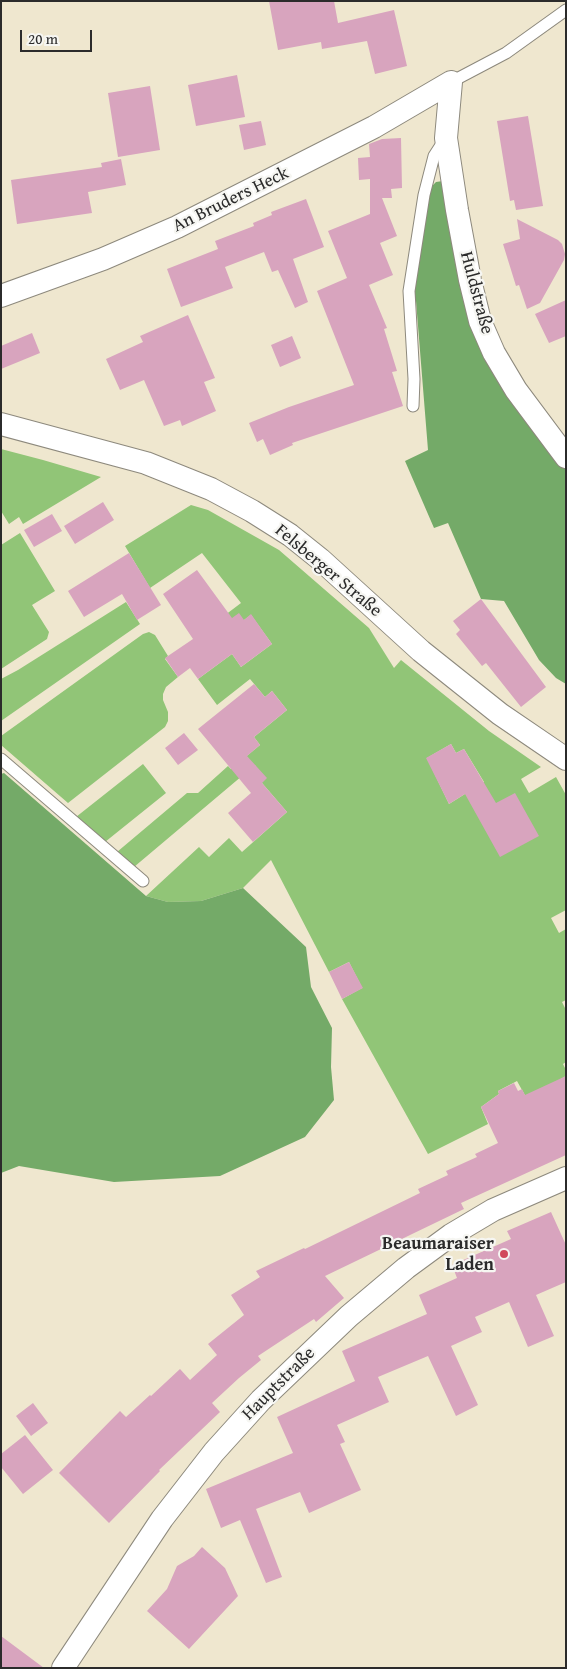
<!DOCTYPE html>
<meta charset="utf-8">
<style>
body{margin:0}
#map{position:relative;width:567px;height:1669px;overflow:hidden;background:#efe7cf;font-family:"Gentium Book Plus",serif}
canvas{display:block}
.frame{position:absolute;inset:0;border:2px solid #2b2b2b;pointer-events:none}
.scale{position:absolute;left:20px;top:30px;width:72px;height:22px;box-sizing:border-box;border:2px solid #2b2b2b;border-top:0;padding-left:6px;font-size:15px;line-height:18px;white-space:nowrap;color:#2b2b2b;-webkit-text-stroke:4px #f6f6f2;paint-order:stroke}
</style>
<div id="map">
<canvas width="567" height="1669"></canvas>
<div class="frame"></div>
<div class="scale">20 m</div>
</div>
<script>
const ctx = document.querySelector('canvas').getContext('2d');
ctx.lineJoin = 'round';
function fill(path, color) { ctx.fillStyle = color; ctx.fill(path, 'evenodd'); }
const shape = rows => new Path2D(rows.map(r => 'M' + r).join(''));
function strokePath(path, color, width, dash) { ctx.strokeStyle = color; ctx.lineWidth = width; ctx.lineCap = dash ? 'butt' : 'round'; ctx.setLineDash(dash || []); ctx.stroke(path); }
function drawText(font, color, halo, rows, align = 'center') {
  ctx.font = font + ' "Gentium Book Plus",serif'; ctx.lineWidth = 4.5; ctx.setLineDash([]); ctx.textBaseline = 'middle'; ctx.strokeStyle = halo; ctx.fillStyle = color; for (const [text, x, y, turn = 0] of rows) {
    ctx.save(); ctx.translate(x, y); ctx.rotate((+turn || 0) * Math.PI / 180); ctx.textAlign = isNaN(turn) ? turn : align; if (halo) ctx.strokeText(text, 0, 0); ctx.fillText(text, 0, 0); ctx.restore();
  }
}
fill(shape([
 [1,449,43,460,101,477,23,524,19,517,9,524,1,511],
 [191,505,208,510,279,550,369,628,394,668,401,660,489,731,541,767,521,779,529,793,556,777,566,795,566,910,551,918,559,933,566,929,566,1000,562,1002,566,1010,566,1062,563,1064,566,1070,566,1076,527,1099,517,1081,498,1091,499,1094,481,1107,488,1124,428,1154,342,999,362,988,349,962,329,972,271,860,243,888,201,901,168,902,146,896,199,847,209,857,229,838,242,852,287,812,262,783,255,765,134,867,117,852,187,793,198,793,228,766,231,769,260,745,254,737,287,710,272,691,265,697,250,679,217,705,198,679,232,654,241,667,272,644,251,615,244,620,203,639,200,634,241,603,202,553,150,588,125,546],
 [451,744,456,753,464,749,484,782,449,804,427,758],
 [20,533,55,591,32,605,49,632,47,639,1,669,1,545],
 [126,602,140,624,1,721,1,679,18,670],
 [149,632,155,635,168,656,165,659,178,677,166,687,163,694,163,700,168,712,168,721,165,727,68,803,1,745,1,736,143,634],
 [143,764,166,793,105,842,76,817]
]), '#91c577');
fill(shape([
 [443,181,465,281,536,428,566,469,566,684,556,678,539,660,504,601,481,599,448,523,434,528,405,461,428,450,416,301,413,292,430,188,436,182],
 [4,773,146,896,168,902,201,901,243,888,306,947,311,987,332,1028,331,1067,334,1100,305,1137,220,1176,114,1182,19,1166,1,1173,1,774]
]), '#74aa68');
fill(shape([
 [269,1,334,1,338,23,394,10,407,66,375,74,367,41,322,49,321,42,278,50],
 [237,75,245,117,196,126,188,85],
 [150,86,160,150,118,157,108,93],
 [528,116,543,206,516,210,514,200,510,201,497,121],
 [261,121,266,145,244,150,239,125],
 [401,138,402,188,391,189,392,198,382,198,397,236,380,243,393,275,369,285,387,328,384,329,397,371,392,372,403,406,292,443,293,445,270,455,263,439,257,442,249,423,289,407,354,385,317,291,347,278,328,231,370,214,370,179,359,180,358,158,370,157,369,144,382,139],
 [121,159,126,185,88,192,92,213,17,224,11,180,102,167,101,163],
 [306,199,324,247,293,259,308,302,295,308,278,270,272,272,264,252,225,267,233,288,181,307,167,269,218,249,215,241,254,226,253,223,272,215,271,212],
 [517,219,558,240,562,244,565,254,564,260,540,303,527,309,519,285,516,286,503,244,520,239],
 [566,300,566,336,549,343,535,314],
 [188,315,215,378,204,382,216,411,182,426,180,420,164,426,144,380,120,390,106,359,143,342,140,336],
 [32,333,40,353,1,369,1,346],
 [292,336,301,358,280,367,271,345],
 [103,502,114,520,75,544,64,526],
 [52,514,62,531,34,547,24,530],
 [129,553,161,605,137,620,122,594,84,617,68,591],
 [197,570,232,618,239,613,244,620,251,614,272,644,241,667,232,654,198,679,190,668,178,677,165,658,193,639,163,594],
 [481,599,546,687,521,707,486,663,482,666,456,634,460,630,453,621],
 [254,684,265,697,272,691,287,710,254,737,260,745,247,756,267,778,262,783,287,812,253,842,228,813,251,793,198,729],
 [184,733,198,750,178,765,165,748],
 [451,744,456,753,464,749,496,803,515,793,539,836,500,857,465,794,449,804,426,758],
 [349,962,363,988,342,999,329,972],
 [566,1076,566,1155,461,1203,464,1209,325,1276,344,1298,316,1322,314,1319,258,1356,261,1360,239,1378,212,1403,220,1412,159,1470,160,1471,109,1523,59,1473,120,1411,126,1417,150,1395,151,1396,180,1369,190,1380,217,1355,208,1344,244,1315,231,1295,260,1277,256,1271,304,1248,305,1249,420,1193,418,1189,448,1175,446,1171,477,1157,475,1154,498,1143,481,1107,499,1094,498,1091,514,1083,518,1091,522,1089,525,1095],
 [551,1212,566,1245,566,1282,536,1295,554,1336,528,1347,509,1302,475,1317,482,1332,451,1346,478,1405,456,1416,428,1356,378,1377,389,1402,337,1425,345,1442,340,1444,361,1490,309,1513,300,1492,256,1509,282,1577,266,1583,240,1520,221,1528,206,1489,293,1453,277,1417,355,1381,342,1351,427,1314,419,1295,457,1278,452,1265,511,1239,507,1231],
 [33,1403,48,1423,31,1436,16,1416],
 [25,1435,53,1470,23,1494,1,1467,1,1454],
 [202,1547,225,1568,238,1596,189,1649,147,1611,167,1589,177,1566,194,1556],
 [1,1636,44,1668,1,1668]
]), '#d8a4be');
const service = shape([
 [451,82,506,53,566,10],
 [413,406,414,379,409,291,424,195,434,156,445,139],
 [1,759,143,881]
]);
const minor = shape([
 [451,82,446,138,457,210,470,280,480,321,494,353,516,390,566,457],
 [1,296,103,259,177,227,374,127,451,82],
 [1,424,146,463,211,489,252,511,290,535,320,559,421,651,500,714,566,759],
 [63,1668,162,1519,214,1452,261,1400,349,1316,406,1268,451,1235,493,1210,566,1178]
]);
strokePath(service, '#8d897d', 13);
strokePath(minor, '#8d897d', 24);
strokePath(service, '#fff', 11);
strokePath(minor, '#fff', 22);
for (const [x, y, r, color] of [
 [504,1254,5,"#d1495b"]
]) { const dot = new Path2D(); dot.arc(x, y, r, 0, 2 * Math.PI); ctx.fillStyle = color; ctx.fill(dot); strokePath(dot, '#f6f6f2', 2); }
drawText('18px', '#2b2b2b', '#f6f6f2', [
 ["An Bruders Heck",231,200,-26],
 ["Huldstraße",476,293,75],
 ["Felsberger Straße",328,571,40],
 ["Hauptstraße",279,1384,-45]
]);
drawText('bold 18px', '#2b2b2b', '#f6f6f2', [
 ["Beaumaraiser",494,1244],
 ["Laden",494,1265]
], 'right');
</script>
